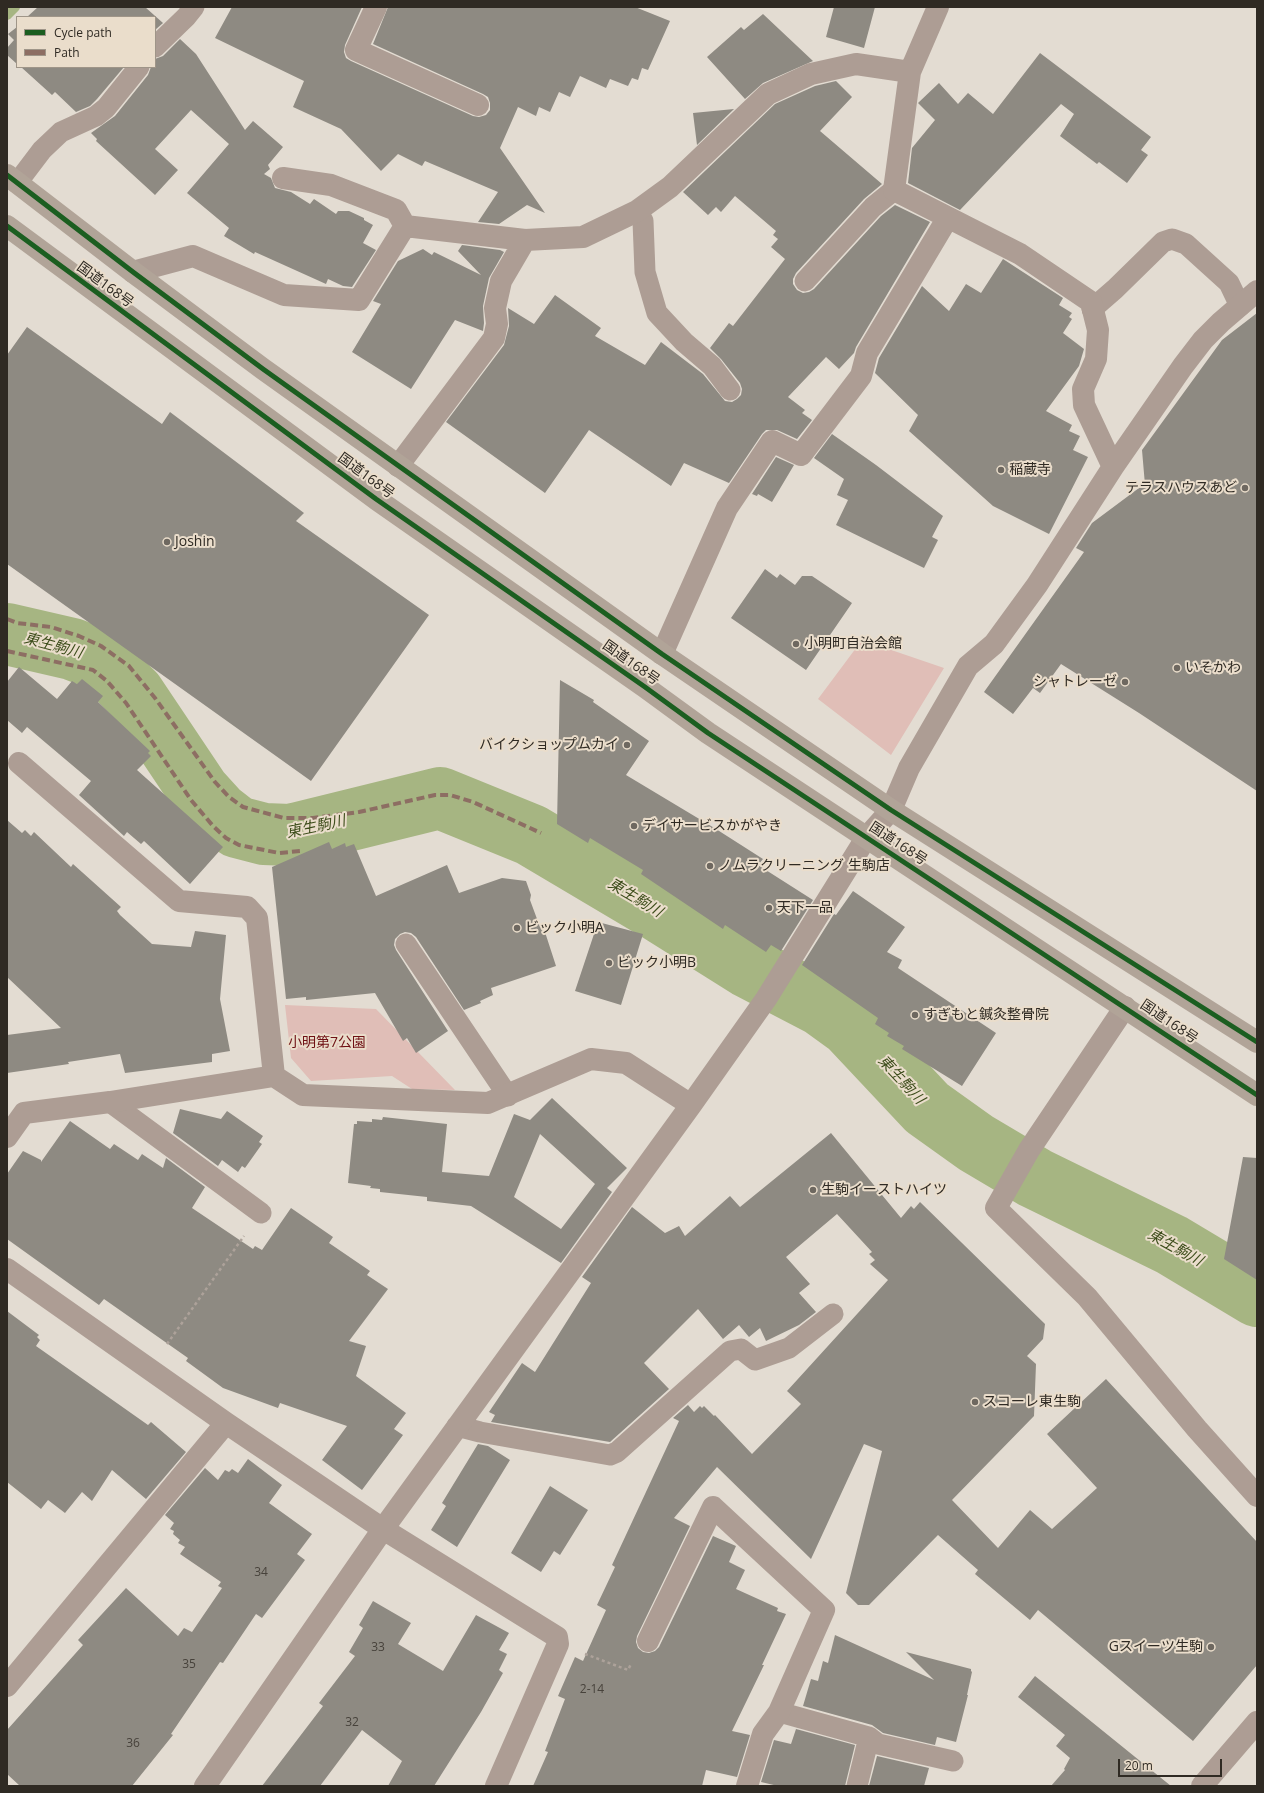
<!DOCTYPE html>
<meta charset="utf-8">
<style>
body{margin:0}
#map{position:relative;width:1264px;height:1793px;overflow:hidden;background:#e3dcd2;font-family:"Open Sans",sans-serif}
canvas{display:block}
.frame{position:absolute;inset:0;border:8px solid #2f2a23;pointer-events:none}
.legend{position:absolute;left:16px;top:16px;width:140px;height:52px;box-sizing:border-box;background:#eaddcb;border:1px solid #9f9588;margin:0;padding:5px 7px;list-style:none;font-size:12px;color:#2f2a23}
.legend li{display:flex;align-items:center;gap:8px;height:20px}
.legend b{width:20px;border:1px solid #9f9588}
.scale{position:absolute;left:1118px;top:1759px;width:104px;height:18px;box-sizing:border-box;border:2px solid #2f2a23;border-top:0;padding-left:5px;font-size:12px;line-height:14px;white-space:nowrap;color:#2f2a23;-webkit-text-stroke:3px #eaddcb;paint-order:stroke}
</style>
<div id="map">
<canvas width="1264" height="1793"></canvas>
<div class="frame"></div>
<ul class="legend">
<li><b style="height:5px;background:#1b5e20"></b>Cycle path</li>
<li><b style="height:5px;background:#8d6e63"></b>Path</li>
</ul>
<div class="scale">20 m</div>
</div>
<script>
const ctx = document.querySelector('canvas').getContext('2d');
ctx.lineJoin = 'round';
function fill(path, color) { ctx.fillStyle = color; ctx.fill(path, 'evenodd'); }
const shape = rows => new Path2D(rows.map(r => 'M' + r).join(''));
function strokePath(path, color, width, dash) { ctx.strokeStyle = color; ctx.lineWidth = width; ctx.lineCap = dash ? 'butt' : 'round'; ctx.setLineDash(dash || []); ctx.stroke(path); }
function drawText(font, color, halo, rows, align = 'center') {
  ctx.font = font + ' "Open Sans","Noto Sans JP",sans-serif'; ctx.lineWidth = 4; ctx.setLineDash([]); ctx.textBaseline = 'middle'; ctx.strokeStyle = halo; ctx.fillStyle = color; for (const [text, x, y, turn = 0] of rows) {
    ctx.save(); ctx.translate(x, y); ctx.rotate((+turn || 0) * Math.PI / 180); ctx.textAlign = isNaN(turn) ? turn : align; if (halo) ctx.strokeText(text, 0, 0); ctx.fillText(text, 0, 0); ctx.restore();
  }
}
fill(shape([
 [862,640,944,668,891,755,818,699],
 [285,1005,376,1009,455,1090,412,1089,392,1076,311,1081,291,1058]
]), '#e0beb7');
strokePath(shape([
 [7,15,15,7]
]), '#a6b582', 10);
strokePath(shape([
 [7,634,72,649,93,657,110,670,134,694,199,791,219,813,237,827,264,834,290,835,440,798,531,835,654,908,748,967,821,1005,850,1026,927,1108,976,1143,1035,1178,1172,1245,1257,1296]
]), '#a6b582', 62);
fill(shape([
 [38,7,145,7,163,23,155,30,155,17,27,17],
 [232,7,362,7,345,45,344,52,346,58,351,61,473,116,479,117,486,115,490,110,490,103,488,97,483,94,373,44,388,7,635,7,670,21,648,70,642,68,638,80,632,78,628,86,610,79,606,88,580,76,570,97,559,92,550,112,539,107,536,116,518,107,500,148,545,213,527,205,499,224,478,222,498,192,425,161,422,166,398,154,381,171,341,129,293,107,304,81,215,38],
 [834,7,875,7,864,48,826,37],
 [763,14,813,61,763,83,745,99,707,57,741,27,744,30],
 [17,27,17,64,7,55,7,48,14,40,8,34],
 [180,39,196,54,245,130,253,121,283,147,268,165,270,169,264,174,271,178,275,188,291,192,310,204,314,199,336,214,338,211,349,211,364,218,364,220,373,225,363,243,376,250,352,287,343,286,328,279,326,284,255,252,254,254,224,236,229,228,187,193,229,144,191,110,155,149,178,170,155,195,96,141,97,139,91,133,115,116,148,75,151,67,155,67,155,59,163,56],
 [1040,53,1151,137,1141,150,1148,155,1127,183,1099,162,1097,164,1060,136,1074,114,1061,104,960,210,908,183,912,148,935,120,918,103,939,83,958,104,968,93,993,114],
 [21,67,124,67,97,99,90,106,76,112,55,92,52,95],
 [836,81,852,97,820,131,882,184,864,199,796,273,793,279,793,284,797,290,803,293,809,292,814,289,881,216,895,205,930,222,856,347,854,353,839,369,826,357,788,397,805,410,802,413,812,420,797,439,777,430,766,430,762,434,729,483,684,463,671,486,589,430,545,493,446,422,504,345,509,326,508,308,534,324,555,295,601,328,595,336,645,365,661,342,703,374,725,401,732,402,737,399,741,395,742,389,740,383,721,359,710,348,729,323,733,326,785,259,771,247,778,239,773,235,776,231,735,196,721,212,716,207,708,215,683,192,775,104,815,86],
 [734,109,697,145,693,113],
 [462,245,500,250,504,252,489,278,483,306,484,323,483,331,455,320,411,389,352,352,381,304,373,301,398,261,423,249,432,255,434,252,481,275,458,251],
 [1003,259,1063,298,1059,305,1072,313,1069,317,1072,319,1063,333,1084,349,1079,366,1046,411,1072,425,1069,431,1080,436,1073,450,1088,457,1049,534,993,506,909,431,918,415,875,373,879,358,922,286,949,311,966,284,981,293],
 [1257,313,1257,791,1139,713,1061,664,1040,693,1033,688,1013,714,984,692,1084,552,1076,548,1092,523,1143,485,1145,485,1142,450,1222,340],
 [27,327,162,424,170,412,304,513,296,521,429,615,311,781,7,564,7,355],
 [832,434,876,465,943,516,932,537,938,540,924,568,836,525,848,500,837,495,844,479,814,458],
 [776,457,794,465,772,502,758,494,757,496,752,494],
 [765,569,777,578,780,574,795,585,802,576,812,576,852,603,806,670,731,618],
 [19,667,57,699,72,681,77,684,82,679,103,696,98,702,150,751,148,753,151,756,137,770,223,847,190,884,144,841,141,844,127,832,124,836,79,795,91,781,27,727,22,733,7,720,7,682],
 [560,680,594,700,593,702,649,741,626,775,716,829,763,859,758,865,813,900,781,951,771,945,766,952,725,925,723,929,641,874,643,870,590,838,588,843,557,824],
 [7,820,22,833,25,830,31,836,34,832,71,867,73,864,121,907,117,911,120,915,152,944,191,947,195,931,226,935,220,999,230,1051,212,1054,212,1062,125,1073,120,1054,68,1062,69,1064,7,1073,7,1035,61,1028,7,977],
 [329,842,332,849,345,843,346,847,354,844,376,896,447,865,459,893,502,878,526,881,531,895,530,900,540,927,544,929,556,966,491,988,493,995,480,1001,481,1003,464,1010,416,937,411,933,405,932,400,934,395,939,394,945,396,950,448,1031,416,1053,407,1038,403,1041,375,993,306,1000,306,997,286,999,272,867],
 [853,891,905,927,887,952,902,960,898,968,996,1033,962,1086,902,1049,904,1046,887,1036,889,1033,875,1024,878,1018,802,965,834,914,836,915],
 [598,922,643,934,621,1005,575,991],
 [552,1098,627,1168,607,1188,612,1192,561,1263,471,1206,427,1201,427,1197,380,1192,380,1189,370,1188,371,1186,348,1183,354,1124,357,1124,357,1121,372,1122,372,1119,382,1120,383,1117,447,1124,442,1172,489,1176,514,1114,530,1120],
 [540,1134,595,1184,561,1229,514,1197],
 [180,1109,221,1119,227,1111,263,1136,259,1142,262,1144,245,1168,242,1166,238,1172,222,1160,218,1166,173,1133],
 [70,1121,110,1149,114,1144,138,1160,142,1154,163,1168,166,1158,205,1187,192,1208,253,1249,255,1246,262,1250,291,1208,333,1237,329,1243,370,1271,367,1275,388,1289,349,1341,366,1346,356,1376,406,1413,394,1429,403,1435,362,1490,322,1460,347,1426,280,1403,278,1408,223,1388,186,1361,188,1358,104,1299,99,1305,7,1239,7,1174,23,1151,41,1160,41,1162],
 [831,1133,901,1218,911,1206,914,1209,920,1202,1045,1324,1043,1339,1027,1356,1036,1364,1034,1416,952,1500,998,1548,1030,1510,1052,1529,1097,1488,1047,1434,1106,1379,1257,1542,1257,1665,1193,1741,1038,1610,1030,1620,975,1574,978,1570,938,1535,869,1605,858,1605,846,1593,882,1451,864,1444,811,1559,717,1467,674,1518,690,1526,637,1636,636,1642,638,1648,643,1652,649,1653,655,1651,659,1647,713,1536,736,1546,729,1562,745,1570,736,1589,778,1608,777,1611,786,1614,762,1665,764,1665,732,1731,750,1735,737,1777,706,1770,702,1786,533,1786,548,1752,545,1751,565,1699,558,1696,575,1657,583,1661,606,1610,597,1605,615,1567,612,1565,679,1421,673,1418,688,1405,694,1412,700,1406,702,1408,704,1406,714,1416,715,1415,752,1454,801,1404,787,1391,888,1280,870,1264,875,1260,869,1254,872,1252,837,1214,786,1257,810,1284,799,1293,816,1312,799,1325,766,1341,760,1328,749,1337,739,1325,723,1339,698,1309,644,1363,669,1389,610,1442,491,1422,495,1415,489,1412,522,1363,535,1372,591,1283,582,1277,632,1207,665,1233,679,1226,685,1236,730,1196,740,1207],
 [1243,1157,1257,1158,1257,1280,1224,1259],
 [7,1311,39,1335,37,1337,40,1340,36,1346,148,1425,151,1422,186,1452,146,1499,112,1470,92,1501,82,1492,65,1513,48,1500,41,1509,7,1482],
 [478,1444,488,1446,510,1460,457,1547,431,1530,446,1506,442,1503],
 [248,1459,282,1485,269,1503,312,1534,297,1554,305,1560,262,1618,256,1614,223,1663,220,1662,171,1734,173,1735,132,1786,20,1786,7,1774,7,1730,83,1645,78,1640,126,1588,178,1636,184,1628,192,1632,222,1588,218,1586,221,1582,180,1554,185,1547,178,1543,180,1540,173,1534,174,1531,170,1529,174,1523,165,1515,205,1468,218,1480,225,1470,229,1472,232,1469,238,1473],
 [550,1486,588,1510,560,1555,554,1551,541,1572,511,1553],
 [373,1601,411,1623,398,1644,443,1671,476,1615,509,1633,499,1650,507,1654,499,1670,503,1673,481,1712,434,1786,388,1786,402,1761,362,1730,320,1786,262,1786,323,1706,319,1703,355,1656,349,1652,363,1628,359,1625],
 [835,1635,934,1680,906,1652,971,1669,971,1671,972,1672,967,1695,968,1695,956,1742,937,1737,935,1745,883,1733,872,1725,803,1706,811,1679,818,1681,823,1661,828,1663],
 [1035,1676,1171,1786,1051,1786,1065,1770,1064,1769,1070,1758,1056,1746,1065,1735,1018,1697],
 [796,1729,855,1745,845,1786,778,1786,761,1782,774,1740,791,1744],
 [877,1756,929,1768,924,1786,869,1786]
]), '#8e8a82');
strokePath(shape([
 [167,1344,244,1236],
 [585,1654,628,1670,631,1664]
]), '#ada29a', 2.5, [3, 3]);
strokePath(shape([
 [155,47,186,17,194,7],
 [17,183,42,150,61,132,96,116,106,108,139,67],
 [637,211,643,221,645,272,657,313,684,342,712,366,730,390],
 [805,281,873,207,894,190],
 [1092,309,1115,289,1163,242,1172,239,1186,244,1229,283,1240,306],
 [406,944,508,1096],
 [110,1102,261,1213],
 [457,1426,480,1432,610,1455,617,1452,730,1351,741,1349,755,1360,789,1348,833,1314],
 [779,1712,869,1737,878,1744,953,1761],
 [857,1786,869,1737]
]), '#ad9d94', 21);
strokePath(shape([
 [376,7,356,50,478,105],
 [938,7,910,72,894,190,1020,254,1091,302,1098,330,1096,359,1083,389,1084,405,1113,467],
 [283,178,331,185,396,210,405,226],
 [133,272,193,256,284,295,359,300,405,226,525,240,583,237,637,211,670,187,768,94,811,74,856,64,910,72],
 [398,466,494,338,497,324,495,308,501,281,525,240],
 [662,654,727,508,772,441,801,455,861,376,867,353,947,219],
 [19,763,179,901,247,907,257,918,274,1076],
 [1125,1007,1029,1150,996,1208,1087,1297,1197,1429,1257,1496],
 [7,1137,24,1113,110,1102,274,1076,303,1095,488,1103,591,1059,626,1063,691,1105],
 [7,1269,226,1423,383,1529,557,1637,558,1644,496,1786],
 [648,1641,713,1507,824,1610,779,1712,763,1734,747,1786],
 [7,1686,226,1423],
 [205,1786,383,1529,691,1105,766,999,866,838,891,810,909,768,968,666,994,644,1037,585,1113,467,1183,366,1203,340,1221,322,1257,291],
 [1202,1786,1257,1722]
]), '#ad9d94', 22);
strokePath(shape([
 [7,175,133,272,263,369,662,654,891,810,1257,1042],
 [7,226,376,499,645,687,708,733,1257,1095]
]), '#b1a498', 22);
strokePath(shape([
 [7,619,17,623,51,627,79,636,101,646,129,666,155,698,215,782,229,797,243,807,284,818,313,818,359,812,435,795,450,795,473,802,541,833],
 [7,651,93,670,107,681,126,703,191,800,213,826,226,838,239,845,279,853,301,851]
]), '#8d6e63', 4, [8, 4]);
strokePath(shape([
 [7,175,133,272,263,369,662,654,891,810,1257,1042],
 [7,226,376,499,645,687,708,733,1257,1095]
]), '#1b5e20', 5);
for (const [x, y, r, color] of [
 [1001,470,4,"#6e6860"],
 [1245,488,4,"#6e6860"],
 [167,542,4,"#6e6860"],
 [796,644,4,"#6e6860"],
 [1177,668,4,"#6e6860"],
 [1125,682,4,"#6e6860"],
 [627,745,4,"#6e6860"],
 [634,826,4,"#6e6860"],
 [710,866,4,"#6e6860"],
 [769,908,4,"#6e6860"],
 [517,928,4,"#6e6860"],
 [609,963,4,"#6e6860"],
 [915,1015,4,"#6e6860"],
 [813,1190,4,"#6e6860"],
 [975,1402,4,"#6e6860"],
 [1211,1647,4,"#6e6860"]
]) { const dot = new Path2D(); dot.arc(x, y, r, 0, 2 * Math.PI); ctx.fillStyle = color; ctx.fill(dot); strokePath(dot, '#eaddcb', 1.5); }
drawText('12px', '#47423b', null, [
 ["34",261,1573],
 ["33",378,1648],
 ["35",189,1665],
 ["2-14",592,1690],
 ["32",352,1723],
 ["36",133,1744]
]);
drawText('14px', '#2f2a23', '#eaddcb', [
 ["国道168号",105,285,36],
 ["国道168号",366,476,36],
 ["国道168号",631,663,35],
 ["国道168号",898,844,33],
 ["国道168号",1169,1022,34]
]);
drawText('14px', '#2f2a23', '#eaddcb', [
 ["稲蔵寺",1009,470],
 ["テラスハウスあど",1237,488,"right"],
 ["Joshin",175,542],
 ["小明町自治会館",804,644],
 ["いそかわ",1185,668],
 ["シャトレーゼ",1117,682,"right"],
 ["バイクショップムカイ",619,745,"right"],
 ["デイサービスかがやき",642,826],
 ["ノムラクリーニング 生駒店",718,866],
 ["天下一品",777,908],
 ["ビック小明A",525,928],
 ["ビック小明B",617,963],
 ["すぎもと鍼灸整骨院",923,1015],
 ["生駒イーストハイツ",821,1190],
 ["スコーレ東生駒",983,1402],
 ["Gスイーツ生駒",1203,1647,"right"]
], 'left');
drawText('14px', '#6f1014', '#eaddcb', [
 ["小明第7公園",327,1043]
]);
drawText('italic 15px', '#3d4d1b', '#eaddcb', [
 ["東生駒川",53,646,15],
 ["東生駒川",316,827,-12],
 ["東生駒川",635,898,31],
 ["東生駒川",901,1080,47],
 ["東生駒川",1175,1248,29]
]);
</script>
